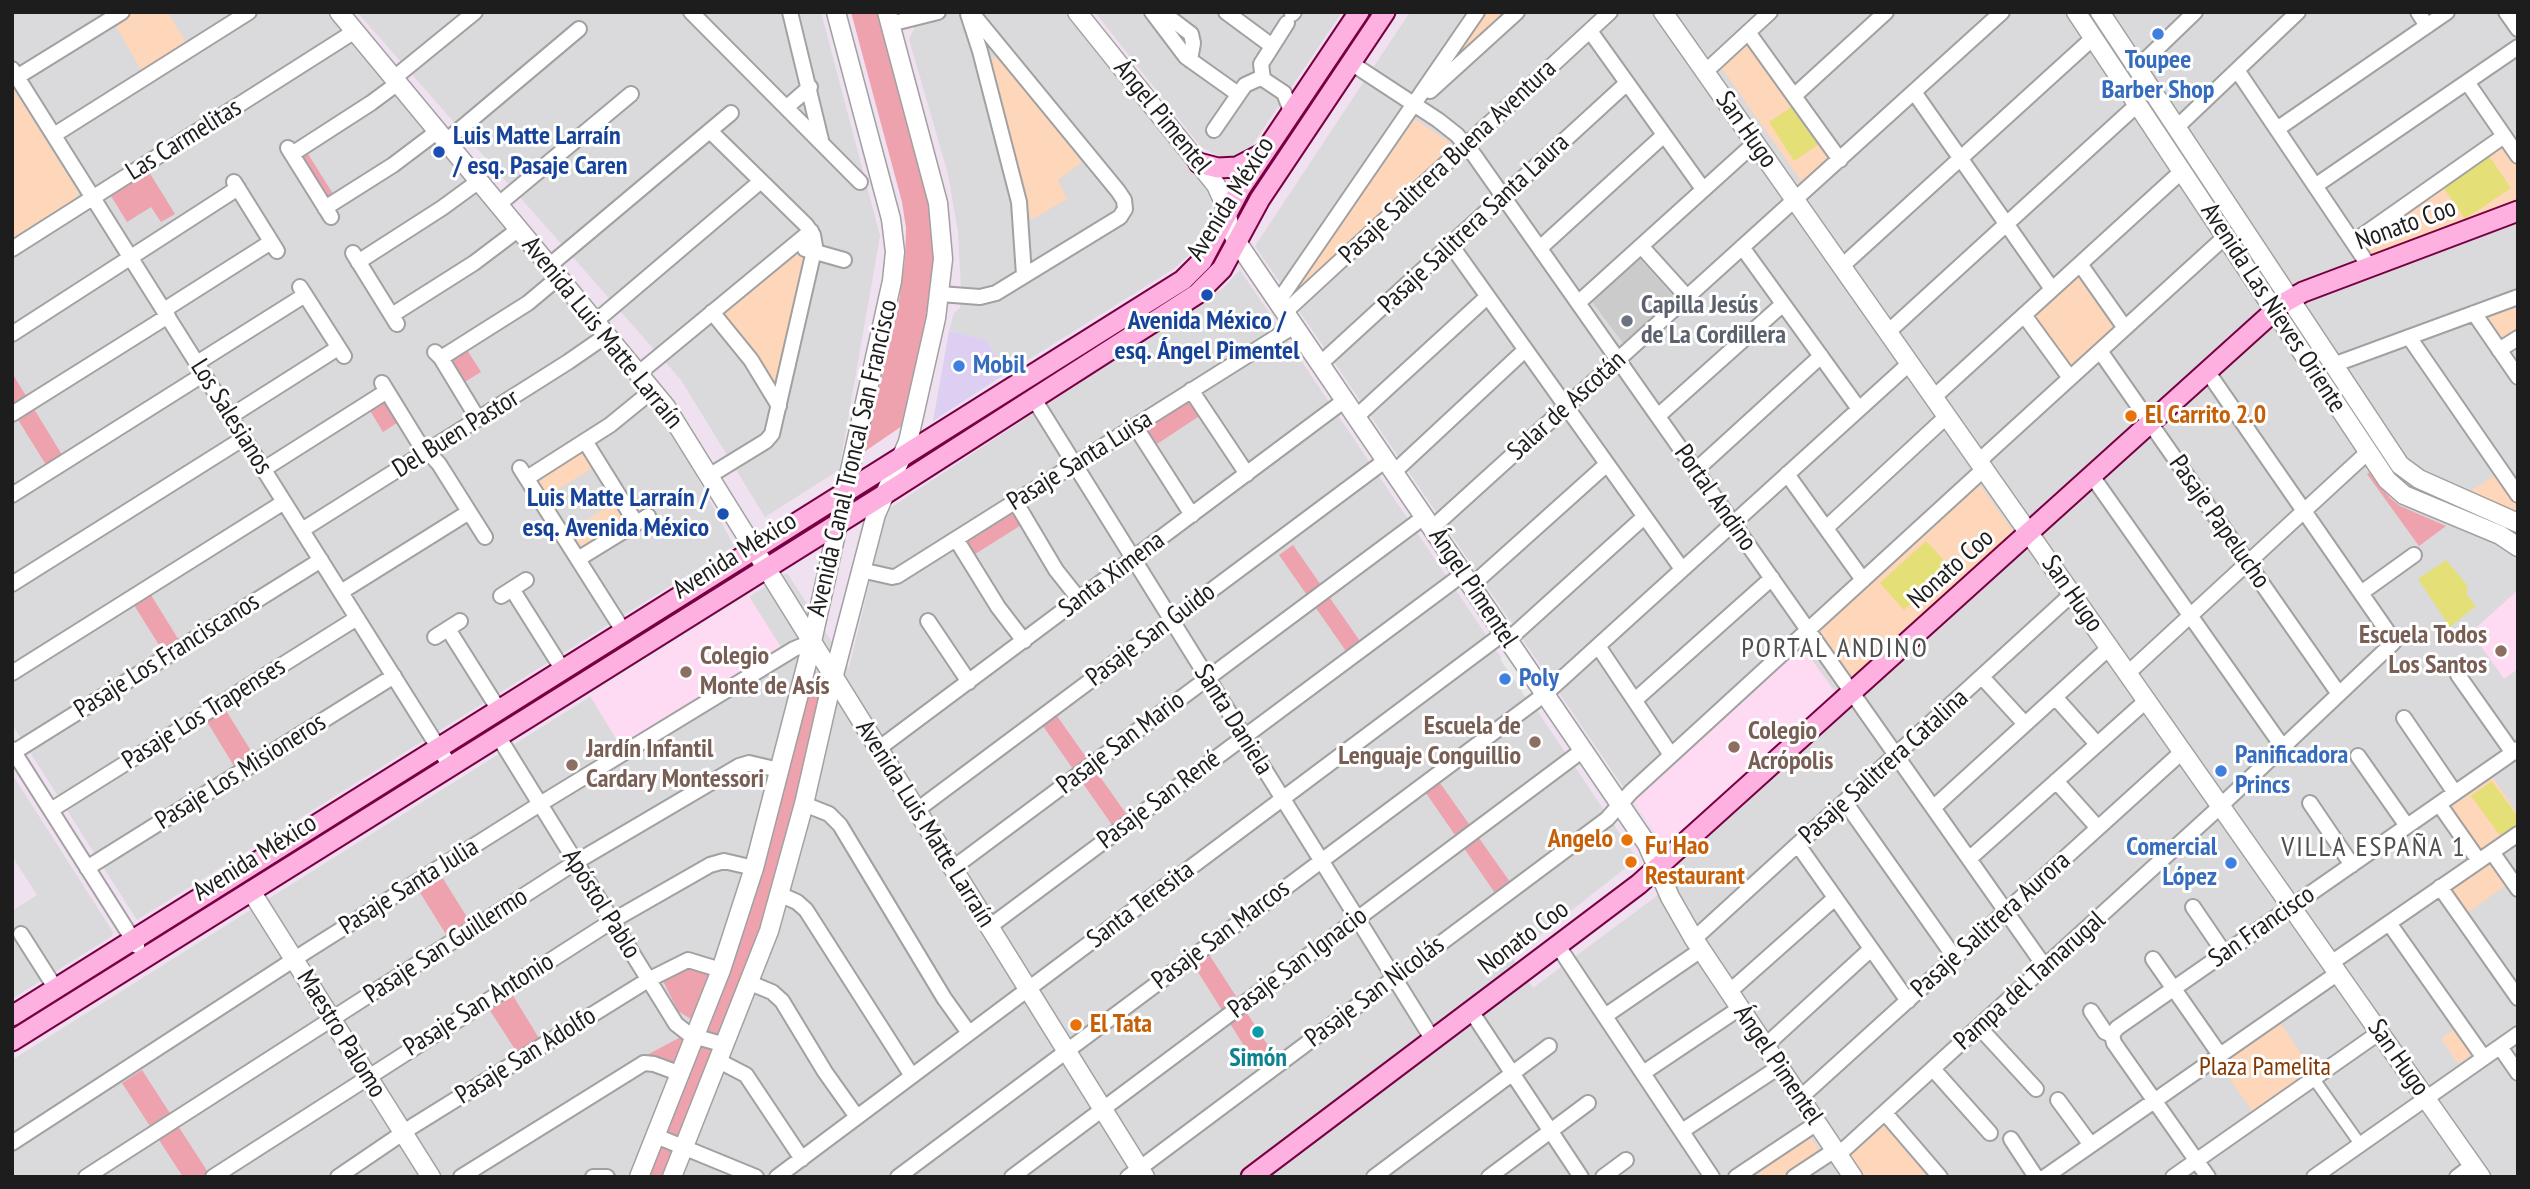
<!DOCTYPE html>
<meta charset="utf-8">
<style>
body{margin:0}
#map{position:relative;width:2530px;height:1189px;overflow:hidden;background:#efe1ef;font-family:"PT Sans Narrow",sans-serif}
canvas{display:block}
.frame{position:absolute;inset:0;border:14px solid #1d1d1d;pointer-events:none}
</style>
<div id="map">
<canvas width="2530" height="1189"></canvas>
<div class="frame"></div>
</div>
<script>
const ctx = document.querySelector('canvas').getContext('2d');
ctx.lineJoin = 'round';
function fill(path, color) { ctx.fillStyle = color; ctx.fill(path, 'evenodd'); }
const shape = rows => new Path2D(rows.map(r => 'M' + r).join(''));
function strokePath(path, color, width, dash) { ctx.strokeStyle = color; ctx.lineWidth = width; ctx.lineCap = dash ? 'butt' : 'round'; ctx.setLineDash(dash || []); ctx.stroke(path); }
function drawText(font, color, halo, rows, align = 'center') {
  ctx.font = font + ' "PT Sans Narrow",sans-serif'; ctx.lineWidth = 6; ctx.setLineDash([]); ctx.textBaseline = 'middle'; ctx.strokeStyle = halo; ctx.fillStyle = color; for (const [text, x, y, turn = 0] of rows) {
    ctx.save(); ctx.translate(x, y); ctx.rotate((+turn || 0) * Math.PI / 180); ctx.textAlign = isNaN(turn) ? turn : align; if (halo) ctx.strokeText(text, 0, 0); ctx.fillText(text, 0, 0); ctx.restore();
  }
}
fill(shape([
 [12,12,329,12,639,382,664,416,734,546,137,920,12,724],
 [357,12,821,12,880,236,839,470,765,517,681,380],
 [903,12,1064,12,1207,190,1212,204,1210,223,1189,255,1175,268,1007,373,986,340,949,331,954,313,960,308,961,288,958,232,948,174,909,39,914,29,910,13],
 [1095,12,1342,12,1249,150,1236,158,1224,159,1201,147],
 [1410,12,2518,12,2518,1177,12,1177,12,1060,787,573,849,668,887,510,1223,288,1240,270,1637,859,1512,957,1533,988,1654,898,1681,872,1255,246],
 [12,774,113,932,112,936,12,999,12,911,37,895,12,856]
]), '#dad9db');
fill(shape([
 [949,331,986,340,1007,373,933,421]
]), '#dccff2');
fill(shape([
 [2518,590,2518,669,2504,679,2471,632],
 [749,596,782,649,621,747,590,696],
 [1802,646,1836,693,1664,846,1633,801]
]), '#ffdaf3');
fill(shape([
 [1638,257,1675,298,1623,343,1590,299]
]), '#cbcbcb');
fill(shape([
 [851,12,878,12,923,175,930,206,936,258,933,289,905,424,864,452,898,308,905,259,906,228,902,202],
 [2101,22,2275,286,2268,291,2095,25],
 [308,154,335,197,328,202,300,159],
 [149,172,175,214,161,222,151,207,127,222,111,196],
 [2290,310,2397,472,2406,480,2518,529,2518,538,2398,485,2285,314],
 [467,350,481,372,463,383,449,361],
 [12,373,64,458,48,468,12,410],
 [1188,394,1204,413,1154,446,1142,427],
 [386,398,400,421,383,432,369,409],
 [2370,472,2390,498,2400,506,2446,526,2419,546,2367,474],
 [1013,507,1026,522,972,556,964,539],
 [1293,545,1362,644,1348,654,1279,555],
 [151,595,180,642,164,653,134,605],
 [810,666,827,684,756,950,664,1177,647,1177,708,1027,739,936],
 [225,709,253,754,234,766,206,720],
 [1057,716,1127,815,1112,825,1043,726],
 [1440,783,1510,882,1495,893,1426,793],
 [442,877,470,922,447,936,419,891],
 [1210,956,1276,1058,1259,1070,1195,967],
 [692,962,714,969,694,1021,678,1011,662,979],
 [512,994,540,1040,518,1054,489,1009],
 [676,1032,688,1038,676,1066,647,1055,679,1038],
 [142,1070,211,1177,183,1177,122,1083]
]), '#eea2ae');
fill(shape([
 [132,12,168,12,188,46,143,73,114,23],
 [1482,12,1509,12,1440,75],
 [1751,41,1835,159,1804,185,1721,67],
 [998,57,1082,162,1058,180,1067,199,1031,220,991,60],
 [12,86,78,192,77,198,12,240],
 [1409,115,1459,149,1298,293,1293,288],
 [2504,142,2518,163,2518,200,2372,256,2362,242],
 [798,253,805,261,775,389,721,313],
 [2076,273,2081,273,2117,324,2116,329,2070,371,2032,319,2032,313],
 [2518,304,2518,333,2502,344,2485,318],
 [583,450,594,467,547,496,537,479],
 [2498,473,2518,502,2518,514,2471,491],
 [1977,481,2015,534,1852,679,1816,629],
 [618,500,631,520,583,550,571,530],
 [2492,776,2518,814,2518,827,2484,852,2478,852,2447,809],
 [2492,859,2508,884,2466,914,2449,890],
 [2278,1019,2314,1073,2255,1115,2218,1062],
 [2457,1027,2474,1052,2458,1064,2441,1039],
 [1885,1119,1932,1177,1860,1177,1844,1154],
 [1809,1135,1822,1155,1787,1177,1746,1177]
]), '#fed6b9');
fill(shape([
 [1793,106,1818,145,1794,161,1769,122],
 [2489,156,2511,188,2465,219,2443,187],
 [1926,541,1951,568,1904,610,1880,583],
 [2446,560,2467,585,2467,595,2476,606,2450,627,2418,579],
 [2492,781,2518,817,2518,825,2501,837,2471,796]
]), '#e5df78');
fill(shape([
 [1509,652,1537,693,1528,701,1500,659]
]), '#e9e9e9');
const pedestrian = shape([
 [2314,1079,2360,1144]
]);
const minor = shape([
 [691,12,860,182],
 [790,12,821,140],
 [1152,12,1186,57,1238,94],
 [1162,12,1191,34,1193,43,1190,60],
 [1226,12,1272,46],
 [2418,12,2427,26],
 [2506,12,2518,29],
 [968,14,980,51,1019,202,1024,275],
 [1292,14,1294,12],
 [890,24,938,12],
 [1590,31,1703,189],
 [1748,32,1840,160],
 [1351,63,1438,120,1457,135,1474,155,2045,967],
 [2137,68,2195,12],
 [12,69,450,766],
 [2237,70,2369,266],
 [1705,72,1770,12],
 [17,77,122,12],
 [394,78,475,12],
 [1263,79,1261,64,1287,23],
 [2467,82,2518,156],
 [1430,91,1517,12],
 [1914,92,2052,289],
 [1794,96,1886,12],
 [787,107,810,87],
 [2176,128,2298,12],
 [2277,129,2447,12],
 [1214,130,1245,85,1258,79,1263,79,1284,93,1291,111],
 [54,135,249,12],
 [446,141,579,29],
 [288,148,331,217],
 [292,154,371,103,398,83],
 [234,182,277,251],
 [2315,186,2518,47],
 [499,204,631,94],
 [325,208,393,165,438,131],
 [2353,242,2504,136],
 [1451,245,1682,569],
 [1641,246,1687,297],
 [1742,247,1859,409],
 [1540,248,1664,135],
 [12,249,355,31],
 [805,249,844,260],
 [353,253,397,324],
 [358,262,442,208,479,181],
 [2080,264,2125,328],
 [550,265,731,113],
 [1842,266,2093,38],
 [300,287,344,356],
 [940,294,980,297,996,293,1120,217,1125,209,1124,200,1118,191,971,12],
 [1278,302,1477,12],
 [1578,303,1755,143],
 [164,310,271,242],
 [712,312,751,360,779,406],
 [1285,312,1610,12],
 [2474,313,2518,377],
 [392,315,474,263,519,229],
 [2024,315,2070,378],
 [596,321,761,181],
 [1888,332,2138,104],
 [12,334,238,188],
 [2409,337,2518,495],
 [2499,350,2518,338],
 [2100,351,2339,694],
 [435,352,441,358,478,419],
 [441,358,528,303,559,277],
 [197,363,305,295],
 [1320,364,1627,83],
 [2333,365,2518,297],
 [639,373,811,231],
 [382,383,417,440,439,464,485,537],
 [1191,390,1247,474],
 [1934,397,2182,171],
 [1034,399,1433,1040],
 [12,414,168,316],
 [231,416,338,348],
 [1658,416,1783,304],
 [1356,417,1487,297],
 [1135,426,1192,515],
 [585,441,636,523],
 [1979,461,2226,236],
 [520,468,624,632],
 [264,469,387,391],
 [1696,470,1821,356],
 [1394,472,1525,350],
 [1787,474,1863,580],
 [709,476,766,441,772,434,815,246,813,235,806,225,710,131],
 [2092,476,2282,746],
 [527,478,610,425,653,390],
 [12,495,204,374],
 [1015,501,1056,570,1079,599],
 [1432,528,2002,12],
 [1826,528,1947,416],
 [302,530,568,362,607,335],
 [956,539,998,607,1024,641],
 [578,559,648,516],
 [861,570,892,577,897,576,1294,326],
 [12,584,244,438],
 [1471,586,1607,464],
 [512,589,563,670],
 [341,592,469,512],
 [2361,593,2414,555],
 [501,596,526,580],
 [928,621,969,682],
 [448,629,499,710],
 [435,637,460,621],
 [1508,640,1644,517],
 [1598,646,1671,755],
 [12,673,284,502],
 [2128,673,2368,452],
 [2458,675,2513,753],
 [1982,677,2025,724],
 [2055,697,2097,744],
 [1635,700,1772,578],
 [2404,718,2455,793],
 [498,736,676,1024,690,1035,725,1045],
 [12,749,137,946],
 [878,749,1345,400],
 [14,752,321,560],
 [2358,756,2407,826],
 [2056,781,2098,828],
 [1845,802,1955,958],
 [2310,803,2352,865],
 [804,804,829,814,840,825,944,998,969,1033],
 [2439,804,2479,861],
 [1933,808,2110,647],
 [51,810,357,618],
 [917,810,1386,460],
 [1798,845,1908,1001],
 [2492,852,2518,889],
 [1969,859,2147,700],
 [87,868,394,676],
 [953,868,1424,517],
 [2440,887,2518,998],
 [779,894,797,902,806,910,912,1076],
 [2193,907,2225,954],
 [2389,923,2484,1058],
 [989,927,1463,574],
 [21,934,56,989],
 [1694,939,2072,594],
 [1558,946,1712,1177],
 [2153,959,2220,1055],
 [2331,963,2518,834],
 [750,983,772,992,782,1001,825,1072,857,1117],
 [1729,992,1835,898],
 [1471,1011,1581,1177],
 [2091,1011,2105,1032,2112,1035],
 [1605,1016,1701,950],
 [1979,1027,2036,1089],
 [2112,1035,2117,1028,2518,749],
 [2112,1035,2114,1043,2208,1177],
 [1765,1046,1871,949],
 [2500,1047,2518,1073],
 [719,1061,746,1075,802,1159],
 [1933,1069,1990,1133],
 [1643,1073,1740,1008],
 [1800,1098,2183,751],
 [2058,1100,2091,1145],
 [1885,1113,1940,1177],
 [1682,1131,1779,1067],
 [656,1136,756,1177],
 [2011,1139,2036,1177],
 [12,1143,307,951,540,804,794,649,811,642],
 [1838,1155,2213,813,2393,643,2392,638,2207,371],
 [86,1177,576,862,739,766,749,763,779,770],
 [213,1177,612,921,710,865,724,861,754,868],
 [338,1177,413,1126,648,980,688,960,721,970],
 [461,1177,644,1063,654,1064,681,1074],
 [593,1177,607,1177],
 [777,1177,1504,633],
 [898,1177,1545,694,1910,363],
 [1012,1177,1583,750],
 [1128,1177,1607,819,1631,792,1984,469],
 [1374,1177,1549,1046],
 [1489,1177,1588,1103],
 [1603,1177,1626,1160],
 [1736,1177,1817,1123],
 [1794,1177,1835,1150],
 [2045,1177,2338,973],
 [2173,1177,2380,1032],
 [2314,1177,2518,1034],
 [2457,1177,2473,1165]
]);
const tertiary = shape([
 [339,12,666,407,1145,1177],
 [1077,12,1216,185,1224,203,1230,228,1237,242,1647,844,1670,897,1694,939,1853,1177],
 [1663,12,2481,1177],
 [2076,12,2387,480,2404,495,2500,535,2518,547],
 [2100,12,2400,465,2419,479,2518,523],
 [251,891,431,1177],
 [639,1177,721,970,754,868,809,655,892,281,895,252,891,219,836,12],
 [672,1177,769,931,804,804,830,690,876,514,908,442,936,318,943,259,938,203,887,12]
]);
const secondary = shape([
 [1199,163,1218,168,1237,167,1262,154],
 [12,1016,1183,280,1202,261,1240,189,1359,12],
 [12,1041,882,496,1197,294,1222,269,1260,199,1385,12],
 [1251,1177,1639,884,2282,304,2303,292,2518,211]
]);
strokePath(pedestrian, '#a1a1a1', 14);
strokePath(minor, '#a1a1a1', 18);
strokePath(tertiary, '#a1a1a1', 21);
strokePath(secondary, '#770042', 23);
strokePath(pedestrian, '#fff', 10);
strokePath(minor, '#fff', 14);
strokePath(tertiary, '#fff', 18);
strokePath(secondary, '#feb0e0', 19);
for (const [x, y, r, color] of [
 [2158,34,7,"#3f7fe0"],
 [439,152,7,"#1a4fb4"],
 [1207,295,7,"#1a4fb4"],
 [1627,321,7,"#6b7280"],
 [959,366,7,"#3f7fe0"],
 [2131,416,7,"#e8710a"],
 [723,514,7,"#1a4fb4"],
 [2501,651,7,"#8d6e63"],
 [686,672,7,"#8d6e63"],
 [1505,679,7,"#3f7fe0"],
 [1535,742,7,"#8d6e63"],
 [1734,747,7,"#8d6e63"],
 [572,765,7,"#8d6e63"],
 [2221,771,7,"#3f7fe0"],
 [1627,840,7,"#e8710a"],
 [1631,862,7,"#e8710a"],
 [2231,863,7,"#3f7fe0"],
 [1076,1025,7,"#e8710a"],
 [1258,1032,7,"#0f9aa8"]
]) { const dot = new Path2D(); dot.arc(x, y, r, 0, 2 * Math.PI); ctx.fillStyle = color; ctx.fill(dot); strokePath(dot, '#fff', 2.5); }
drawText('bold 26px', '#366cbe', '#fff', [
 ["Toupee",2158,61,"center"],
 ["Barber Shop",2158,91,"center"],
 ["Mobil",973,366],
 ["Poly",1519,679],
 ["Panificadora",2235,756],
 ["Princs",2235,786],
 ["Comercial",2217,848,"right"],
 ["López",2217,878,"right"]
], 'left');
drawText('26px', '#1d1d1d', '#fff', [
 ["Ángel Pimentel",1162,117,51],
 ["San Hugo",1746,130,55],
 ["Las Carmelitas",184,140,-32],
 ["Pasaje Salitrera Buena Aventura",1448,162,-43],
 ["Avenida México",1231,199,-58],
 ["Pasaje Salitrera Santa Laura",1474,224,-43],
 ["Nonato Coo",2406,225,-20],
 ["Avenida Las Nieves Oriente",2273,308,57],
 ["Avenida Luis Matte Larraín",602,333,51],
 ["Salar de Ascotán",1567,406,-42],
 ["Los Salesianos",231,417,58],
 ["Del Buen Pastor",456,434,-32],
 ["Avenida Canal Troncal San Francisco",853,458,-77],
 ["Pasaje Santa Luisa",1080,461,-32],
 ["Portal Andino",1715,498,55],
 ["Pasaje Papelucho",2219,522,55],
 ["Avenida México",735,556,-32],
 ["Nonato Coo",1951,569,-42],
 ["Santa Ximena",1112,575,-37],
 ["Ángel Pimentel",1473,588,56],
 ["San Hugo",2072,594,55],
 ["Pasaje San Guido",1151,635,-37],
 ["Pasaje Los Franciscanos",167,656,-32],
 ["Pasaje Los Trapenses",204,714,-32],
 ["Santa Daniela",1233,720,58],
 ["Pasaje San Mario",1121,743,-37],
 ["Pasaje Salitrera Catalina",1884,767,-42],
 ["Pasaje Los Misioneros",241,772,-32],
 ["Pasaje San René",1159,800,-37],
 ["Avenida Luis Matte Larraín",925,824,58],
 ["Avenida México",255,858,-32],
 ["Pasaje Santa Julia",409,887,-32],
 ["Apóstol Pablo",601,904,58],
 ["Santa Teresita",1141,905,-37],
 ["Pasaje Salitrera Aurora",1991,925,-42],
 ["San Francisco",2262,927,-35],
 ["Pasaje San Marcos",1221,935,-37],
 ["Nonato Coo",1524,938,-37],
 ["Pasaje San Guillermo",446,946,-33],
 ["Pasaje San Ignacio",1298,963,-37],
 ["Pampa del Tamarugal",2030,981,-42],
 ["Pasaje San Nicolás",1375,992,-37],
 ["Pasaje San Antonio",479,1005,-32],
 ["Maestro Palomo",341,1034,58],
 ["Pasaje San Adolfo",526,1056,-32],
 ["San Hugo",2398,1058,55],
 ["Ángel Pimentel",1778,1065,56]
]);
drawText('bold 26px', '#164399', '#fff', [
 ["Luis Matte Larraín",453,137],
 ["/ esq. Pasaje Caren",453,167],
 ["Avenida México /",1207,322,"center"],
 ["esq. Ángel Pimentel",1207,352,"center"],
 ["Luis Matte Larraín /",709,499,"right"],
 ["esq. Avenida México",709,529,"right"]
], 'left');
drawText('bold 26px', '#5b616d', '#fff', [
 ["Capilla Jesús",1641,306],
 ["de La Cordillera",1641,336]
], 'left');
drawText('bold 26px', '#c56008', '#fff', [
 ["El Carrito 2.0",2145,416],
 ["Angelo",1613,840,"right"],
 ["Fu Hao",1645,847],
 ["Restaurant",1645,877],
 ["El Tata",1090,1025]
], 'left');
drawText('bold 26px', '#785e54', '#fff', [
 ["Escuela Todos",2487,636,"right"],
 ["Los Santos",2487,666,"right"],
 ["Colegio",700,657],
 ["Monte de Asís",700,687],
 ["Escuela de",1521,727,"right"],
 ["Lenguaje Conguillio",1521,757,"right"],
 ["Colegio",1748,732],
 ["Acrópolis",1748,762],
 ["Jardín Infantil",586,750],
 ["Cardary Montessori",586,780]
], 'left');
drawText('bold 26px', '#0d838f', '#fff', [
 ["Simón",1258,1059]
]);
drawText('26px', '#833803', '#fff', [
 ["Plaza Pamelita",2265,1068]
]);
ctx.letterSpacing = '2px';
drawText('28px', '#505050', '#fff', [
 ["PORTAL ANDINO",1835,649],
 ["VILLA ESPAÑA 1",2374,848]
]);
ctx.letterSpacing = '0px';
</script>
